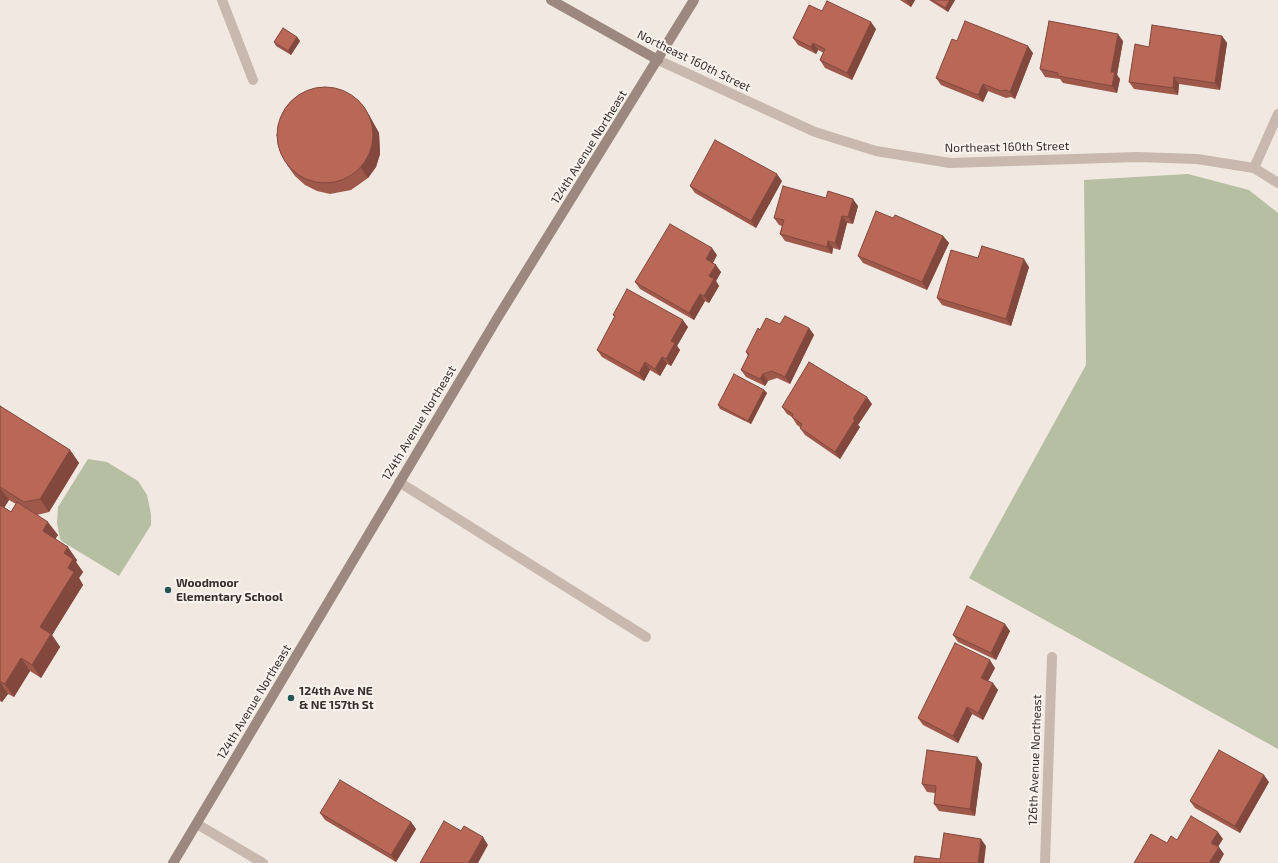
<!DOCTYPE html>
<style>
body{margin:0}
canvas{display:block;background:#f1e8e1}
</style>
<canvas width="1278" height="863"></canvas>
<script>
const ctx = document.querySelector('canvas').getContext('2d');
ctx.lineJoin = 'round';
function fill(path, color) { ctx.fillStyle = color; ctx.fill(path, 'evenodd'); }
const shape = rows => new Path2D(rows.map(r => 'M' + r).join(''));
function strokePath(path, color, width, dash) { ctx.strokeStyle = color; ctx.lineWidth = width; ctx.lineCap = dash ? 'butt' : 'round'; ctx.setLineDash(dash || []); ctx.stroke(path); }
function drawText(font, color, halo, rows, align = 'center') {
  ctx.font = font + ' "Exo 2",sans-serif'; ctx.lineWidth = 4; ctx.setLineDash([]); ctx.textBaseline = 'middle'; ctx.strokeStyle = halo; ctx.fillStyle = color; for (const [text, x, y, turn = 0] of rows) {
    ctx.save(); ctx.translate(x, y); ctx.rotate((+turn || 0) * Math.PI / 180); ctx.textAlign = isNaN(turn) ? turn : align; if (halo) ctx.strokeText(text, 0, 0); ctx.fillText(text, 0, 0); ctx.restore();
  }
}
fill(shape([
 [1188,174,1249,190,1278,213,1278,749,969,578,1086,365,1084,180],
 [88,459,107,462,138,481,147,495,151,514,151,525,119,576,63,542,60,539,57,523,58,507]
]), '#b7bfa2');
strokePath(shape([
 [222,0,253,80]
]), '#c8b8ae', 10);
strokePath(shape([
 [658,60,815,132,876,151,950,163,1137,157,1197,159,1254,168,1278,183],
 [1254,168,1278,114],
 [399,482,646,637],
 [197,824,263,863],
 [1045,863,1052,657]
]), '#c8b8ae', 10);
strokePath(shape([
 [551,0,658,60],
 [173,863,498,317,694,0]
]), '#9c887f', 10);
fill(shape([
 [900,0,915,0,911,7],
 [929,0,955,0,948,12],
 [822,11,876,29,852,80,825,68,820,60,824,53,818,50,816,54,798,45,793,38],
 [1222,36,1227,43,1220,90,1179,84,1178,95,1134,89,1129,82,1149,47],
 [297,37,300,41,291,55,276,46,274,42],
 [957,41,1033,53,1015,99,1011,97,1006,98,988,91,983,102,941,85,936,78],
 [1123,41,1117,75,1120,79,1117,93,1063,83,1060,79,1045,77,1040,69],
 [369,115,379,133,380,154,376,167,368,178,351,190,330,194,317,191,305,185,295,176,287,165],
 [782,181,756,228,695,193,690,186],
 [826,198,858,206,853,224,847,223,840,250,833,248,832,254,785,241,780,234,782,226,779,225,774,218],
 [893,218,943,236,949,243,927,290,863,263,858,256],
 [717,255,713,263,721,272,716,281,719,286,709,303,705,301,694,320,640,289,635,282],
 [978,258,1029,267,1011,326,942,305,937,298],
 [613,315,688,327,677,346,680,350,671,366,667,364,660,376,650,370,644,381,602,357,597,350,615,318],
 [780,324,809,328,814,335,790,384,777,378,768,381,765,386,746,377,741,370,748,356,746,352,760,330],
 [764,390,767,393,751,424,720,409,718,405],
 [872,404,858,425,860,427,840,459,805,435,800,428,800,427,797,425,792,417,787,414,782,407],
 [0,406,70,450,79,463,49,512,37,515,58,535,55,539,77,560,76,562,83,572,79,578,83,585,52,635,60,647,41,678,30,671,14,697,8,694,2,702,0,701],
 [9,500,16,504,11,512,4,507],
 [1010,631,996,660,958,642,953,635],
 [995,668,988,681,998,690,983,720,972,714,958,743,923,725,918,718],
 [977,757,982,764,975,816,939,811,934,804,935,793,927,792,922,784],
 [1269,782,1240,833,1195,808,1190,801],
 [320,813,411,822,416,829,396,862,325,820]
]), '#9f594b');
fill(shape([
 [906,0,915,0,911,7],
 [950,0,955,0,948,12,945,8],
 [871,22,876,29,852,80,847,73],
 [1118,34,1123,41,1117,75,1120,79,1117,93,1112,86,1111,72],
 [1222,36,1227,43,1220,90,1215,83],
 [297,37,300,41,291,55,288,51],
 [813,43,818,50,816,54,811,47],
 [1028,46,1033,53,1015,99,1010,92],
 [1174,77,1179,84,1178,95,1173,88],
 [983,84,988,91,983,102,978,95],
 [362,104,369,115,379,133,380,154,376,167,368,178,361,168],
 [777,174,782,181,756,228,751,221],
 [853,199,858,206,853,224,848,217],
 [842,216,847,223,840,250,835,243],
 [943,236,949,243,927,290,922,282],
 [828,241,833,248,832,254,827,247],
 [712,248,717,255,711,266,706,259],
 [1024,259,1029,267,1011,326,1006,319],
 [716,265,721,272,716,281,719,286,709,303,704,296,709,276],
 [700,294,705,301,694,320,689,313],
 [683,320,688,327,677,346,680,350,671,366,666,359,671,341],
 [809,328,814,335,790,384,785,377],
 [662,357,667,364,660,376,655,369],
 [645,362,650,370,644,381,639,373],
 [763,374,768,381,765,386,760,379],
 [764,390,767,393,751,424,748,421],
 [867,397,872,404,858,425,860,427,840,459,835,452,853,419],
 [70,450,79,463,49,512,40,499],
 [0,488,9,500,1,513,0,512],
 [48,522,58,535,52,544,43,531],
 [68,547,77,560,76,562,83,572,79,578,83,585,52,635,60,647,41,678,32,665,40,627,64,553],
 [1005,624,1010,631,996,660,991,653],
 [21,658,30,671,14,697,5,684],
 [990,660,995,668,986,685,981,678],
 [0,682,8,694,2,702,0,699],
 [993,683,998,690,983,720,978,713],
 [967,707,972,714,958,743,953,736],
 [977,757,982,764,975,816,970,809],
 [1264,775,1269,782,1240,833,1235,826],
 [411,822,416,829,396,862,391,855],
 [1218,832,1223,839,1216,850,1211,843],
 [483,837,488,845,478,863,470,863,469,862],
 [981,839,986,846,984,863,978,863],
 [1219,847,1224,854,1219,863,1209,863]
]), '#82483d');
const building = shape([
 [932,0,950,0,945,8,932,0],
 [827,1,871,22,847,73,820,60,825,49,813,43,811,47,793,38,809,5,822,11,827,1],
 [965,21,1028,46,1010,92,1006,90,1001,91,983,84,978,95,936,78,952,39,957,41,965,21],
 [1049,21,1118,34,1111,72,1115,72,1112,86,1058,76,1058,73,1040,69,1049,21],
 [1152,25,1222,36,1215,83,1174,77,1173,88,1129,82,1135,44,1149,47,1152,25],
 [283,28,297,37,288,51,274,42,283,28],
 '277 135a48 48 0 1 1 96 0a48 48 0 1 1-96 0Z',
 [715,140,777,174,751,221,690,186,715,140],
 [783,186,826,198,828,191,853,199,848,217,842,216,835,243,828,241,827,247,780,234,784,220,774,218,783,186],
 [876,211,893,218,895,215,943,236,922,282,858,256,876,211],
 [670,224,712,248,706,259,716,265,709,276,714,279,704,296,700,294,689,313,635,282,670,224],
 [982,246,1024,259,1006,319,937,298,951,250,978,258,982,246],
 [627,289,683,320,671,341,675,343,666,359,662,357,655,369,645,362,639,373,597,350,615,316,613,315,627,289],
 [785,316,809,328,785,377,772,371,763,374,760,379,741,370,749,354,746,352,758,328,760,330,766,318,780,324,785,316],
 [809,362,867,397,853,419,855,420,835,452,800,428,802,424,792,417,793,414,782,407,809,362],
 [734,374,764,390,748,421,718,405,734,374],
 [0,406,70,450,40,499,24,502,0,487,0,406],
 [17,502,48,522,43,531,68,547,64,553,73,559,68,568,74,572,40,627,51,634,32,665,21,658,5,684,0,681,0,505,11,512,17,502],
 [967,606,1005,624,991,653,953,635,967,606],
 [955,643,990,660,981,678,993,683,978,713,967,707,953,736,918,718,955,643],
 [927,750,977,757,970,809,934,804,936,786,922,784,927,750],
 [1219,750,1264,775,1235,826,1190,801,1219,750],
 [340,780,411,822,391,855,320,813,340,780],
 [1191,816,1218,832,1211,843,1219,847,1209,863,1134,863,1151,834,1167,843,1171,836,1177,840,1191,816],
 [444,821,461,831,464,826,483,837,469,862,471,863,420,863,444,821],
 [944,833,981,839,978,863,914,863,915,856,940,859,944,833]
]);
fill(building, '#b96757');
strokePath(building, '#82483d', 1);
for (const [x, y, r, color] of [
 [168,590,4,"#255554"],
 [291,698,4,"#255554"]
]) { const dot = new Path2D(); dot.arc(x, y, r, 0, 2 * Math.PI); ctx.fillStyle = color; ctx.fill(dot); strokePath(dot, '#f9f3ed', 1.5); }
drawText('12px', '#382e2c', '#f9f3ed', [
 ["Northeast 160th Street",694,61,26],
 ["124th Avenue Northeast",589,147,-58],
 ["Northeast 160th Street",1007,147,-1],
 ["124th Avenue Northeast",419,423,-59],
 ["124th Avenue Northeast",254,702,-59],
 ["126th Avenue Northeast",1035,760,-88]
]);
drawText('bold 12px', '#382e2c', '#f9f3ed', [
 ["Woodmoor",176,583],
 ["Elementary School",176,597],
 ["124th Ave NE",299,691],
 ["& NE 157th St",299,705]
], 'left');
</script>
